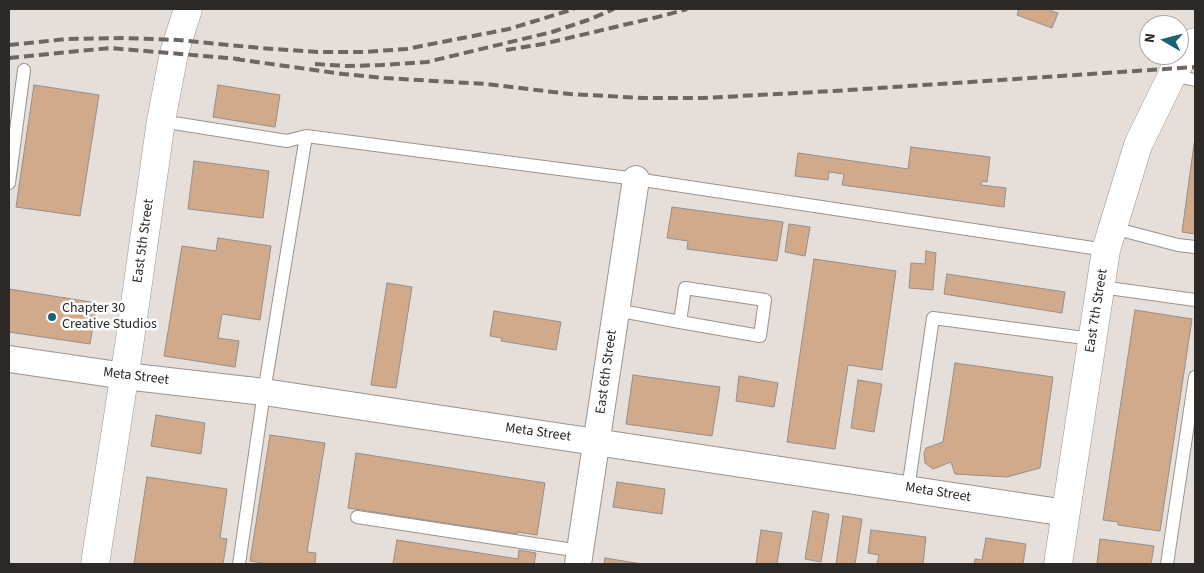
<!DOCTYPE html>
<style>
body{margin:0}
#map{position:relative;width:1204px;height:573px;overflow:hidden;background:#e6ded8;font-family:"Source Sans 3",sans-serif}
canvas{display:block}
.frame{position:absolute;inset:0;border:10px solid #2c2927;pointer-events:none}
.north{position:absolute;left:1139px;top:15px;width:50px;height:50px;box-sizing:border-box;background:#fff;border:1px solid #aba9a9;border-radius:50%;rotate:278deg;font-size:14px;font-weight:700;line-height:20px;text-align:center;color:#2c2927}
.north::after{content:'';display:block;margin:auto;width:18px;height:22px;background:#1a6271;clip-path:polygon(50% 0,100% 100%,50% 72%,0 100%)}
</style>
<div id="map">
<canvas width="1204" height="573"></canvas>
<div class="frame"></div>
<div class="north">N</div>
</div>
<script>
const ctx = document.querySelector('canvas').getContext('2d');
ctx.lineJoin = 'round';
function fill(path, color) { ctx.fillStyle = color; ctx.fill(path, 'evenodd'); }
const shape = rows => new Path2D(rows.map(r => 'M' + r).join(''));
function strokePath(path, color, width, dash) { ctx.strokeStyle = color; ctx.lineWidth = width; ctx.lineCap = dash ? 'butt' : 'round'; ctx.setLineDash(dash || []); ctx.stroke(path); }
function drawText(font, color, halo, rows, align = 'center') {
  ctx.font = font + ' "Source Sans 3",sans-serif'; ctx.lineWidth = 5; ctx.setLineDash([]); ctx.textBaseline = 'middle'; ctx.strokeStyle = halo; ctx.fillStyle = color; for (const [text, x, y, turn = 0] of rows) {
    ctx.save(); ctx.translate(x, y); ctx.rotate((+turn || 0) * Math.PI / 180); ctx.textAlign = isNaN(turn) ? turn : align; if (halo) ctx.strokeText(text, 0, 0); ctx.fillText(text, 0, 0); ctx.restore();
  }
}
const building = shape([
 [1019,9,1052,9,1051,11,1058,13,1052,28,1017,15,1019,9],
 [34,85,99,95,80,216,16,207,34,85],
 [218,85,280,95,275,127,213,117,218,85],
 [1195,137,1195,234,1182,232,1195,137],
 [911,147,990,157,987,182,982,181,981,185,1006,188,1004,207,842,185,844,174,829,172,828,180,795,176,798,153,908,169,911,147],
 [194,161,269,171,263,218,188,209,194,161],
 [672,207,783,222,777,261,687,249,688,241,667,238,672,207],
 [789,224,810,227,805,256,785,252,789,224],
 [218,238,271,246,260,320,222,314,218,338,239,341,235,367,164,356,182,246,216,251,218,238],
 [926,251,936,253,933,290,909,288,911,263,925,264,926,251],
 [814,259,896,271,882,370,848,365,835,449,787,442,814,259],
 [947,274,1065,292,1062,313,944,294,947,274],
 [387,283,412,287,396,388,371,385,387,283],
 [9,289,97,303,90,344,9,332,9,289],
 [1135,310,1192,319,1160,531,1118,525,1118,522,1103,520,1135,310],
 [494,311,561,322,556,350,501,341,502,338,490,336,494,311],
 [955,363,1053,377,1040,468,1007,477,955,474,951,462,933,469,925,463,924,453,926,448,943,442,955,363],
 [633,375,720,387,712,436,626,424,633,375],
 [739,376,778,383,774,407,736,401,739,376],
 [858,380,882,384,874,432,851,428,858,380],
 [156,415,205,423,201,454,151,446,156,415],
 [270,435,325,443,307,552,316,553,315,564,269,564,250,561,270,435],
 [356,453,545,483,537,535,517,532,517,534,348,508,356,453],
 [147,477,227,489,220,538,227,539,223,564,134,564,147,477],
 [617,482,665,489,662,514,613,507,617,482],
 [813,511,829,514,821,562,805,559,813,511],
 [843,516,862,519,855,564,836,564,843,516],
 [761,530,782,533,777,564,756,564,761,530],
 [871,530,926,537,923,564,877,564,879,555,868,553,871,530],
 [986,538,1026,544,1023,564,974,564,975,559,982,560,986,538],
 [1100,539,1154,546,1151,564,1097,564,1100,539],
 [397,540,518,559,519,550,536,553,534,564,393,564,397,540],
 [605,558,642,564,604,564,605,558]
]);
fill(building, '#d1aa8c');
strokePath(building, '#958e89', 1);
const lane = shape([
 [1172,75,1195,80],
 [161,121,287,141,306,136,636,179,1106,250],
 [9,183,24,70],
 [1113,228,1178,245,1195,247],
 [1101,287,1195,300],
 [616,310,680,322,760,336,765,300,685,288,680,322],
 [908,489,933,318,1092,339],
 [357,517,580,551],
 [239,564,264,392,306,136],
 [1167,564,1195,377]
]);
const street = shape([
 [9,359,125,376,264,392,1066,513],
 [578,564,636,179]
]);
const secondary = shape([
 [95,564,129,346,161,121,174,53,188,9],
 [1058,564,1106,250,1138,145,1175,69,1195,42]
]);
strokePath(lane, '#9a938e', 14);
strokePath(street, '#9a938e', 28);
strokePath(secondary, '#9a938e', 29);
strokePath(lane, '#fff', 12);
strokePath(street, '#fff', 26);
strokePath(secondary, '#fff', 28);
strokePath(shape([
 [9,45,67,39,125,38,178,40,260,48,318,52,363,52,406,49,509,29,574,9],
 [506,50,543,44,666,15,687,9],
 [9,58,110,48,240,59],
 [235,59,343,74,384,78,486,84,570,94,643,98,703,98,834,91,1195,67],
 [315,64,347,66,382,65,427,62,552,32,588,20,614,9]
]), '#6c6764', 4, [10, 5]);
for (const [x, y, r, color] of [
 [52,317,5,"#1a6271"]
]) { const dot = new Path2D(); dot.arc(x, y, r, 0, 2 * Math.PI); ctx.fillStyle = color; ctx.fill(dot); strokePath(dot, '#fff', 2); }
drawText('14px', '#2c2927', '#fff', [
 ["East 5th Street",144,241,-82],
 ["East 7th Street",1097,311,-81],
 ["East 6th Street",607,372,-82],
 ["Meta Street",136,377,7],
 ["Meta Street",538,433,8],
 ["Meta Street",938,493,9]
]);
drawText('14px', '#2c2927', '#fff', [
 ["Chapter 30",62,309],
 ["Creative Studios",62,325]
], 'left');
</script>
